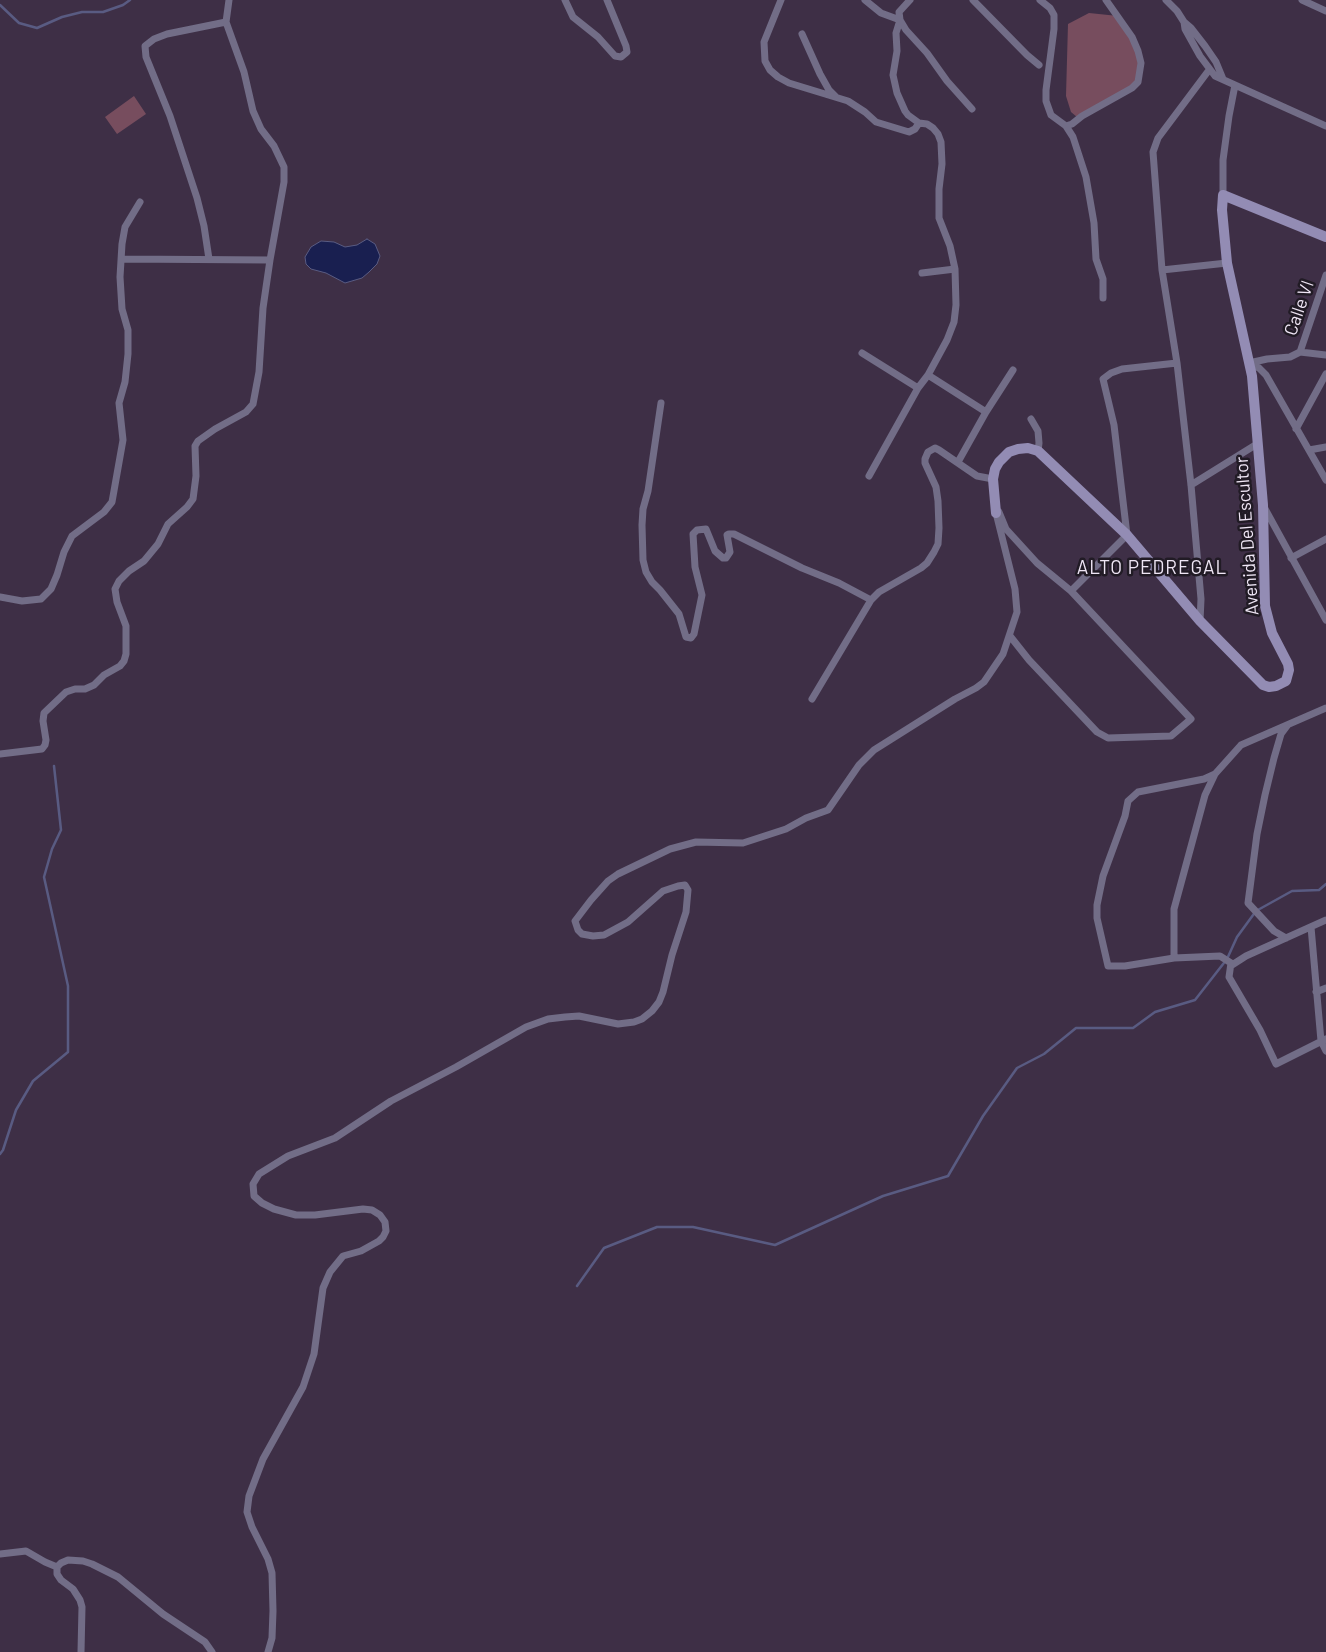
<!DOCTYPE html>
<style>
body{margin:0}
canvas{display:block;background:#3e2f46}
</style>
<canvas width="1326" height="1652"></canvas>
<script>
const ctx = document.querySelector('canvas').getContext('2d');
ctx.lineJoin = 'round';
function fill(path, color) { ctx.fillStyle = color; ctx.fill(path, 'evenodd'); }
const shape = rows => new Path2D(rows.map(r => 'M' + r).join(''));
function strokePath(path, color, width, dash) { ctx.strokeStyle = color; ctx.lineWidth = width; ctx.lineCap = dash ? 'butt' : 'round'; ctx.setLineDash(dash || []); ctx.stroke(path); }
function drawText(font, color, halo, rows, align = 'center') {
  ctx.font = font + ' Barlow,sans-serif'; ctx.lineWidth = 5; ctx.setLineDash([]); ctx.textBaseline = 'middle'; ctx.strokeStyle = halo; ctx.fillStyle = color; for (const [text, x, y, turn = 0] of rows) {
    ctx.save(); ctx.translate(x, y); ctx.rotate((+turn || 0) * Math.PI / 180); ctx.textAlign = isNaN(turn) ? turn : align; if (halo) ctx.strokeText(text, 0, 0); ctx.fillText(text, 0, 0); ctx.restore();
  }
}
fill(shape([
 [1089,13,1118,16,1135,41,1141,82,1077,117,1071,112,1066,96,1068,24],
 [134,96,146,114,117,134,105,117]
]), '#774d5e');
const water = shape([
 [367,239,375,244,380,256,377,264,369,272,362,278,345,283,326,273,311,269,306,264,305,257,311,247,321,241,334,242,345,247,357,245,367,239]
]);
fill(water, '#191f50');
strokePath(water, '#595b82', 1);
strokePath(shape([
 [0,5,19,23,37,28,62,17,82,12,103,12,123,5,130,0],
 [0,1154,3,1150,16,1110,33,1081,68,1052,68,986,44,877,52,849,61,830,54,766],
 [577,1286,604,1248,657,1227,693,1227,775,1245,883,1196,948,1176,983,1116,1017,1068,1044,1054,1076,1028,1133,1028,1155,1012,1195,1000,1227,959,1237,937,1256,911,1292,891,1319,890,1326,884]
]), '#595b82', 2.5);
strokePath(shape([
 [565,0,573,17,598,37,615,56,621,57,627,52,626,46,607,0],
 [781,0,764,42,765,61,770,70,778,77,789,83,848,101,865,112,876,122,909,132,915,129,919,123,908,115,905,111,897,93,893,75,897,51,896,33,900,20,899,12,910,0],
 [865,0,881,13,900,20,906,30,927,53,947,81,972,109],
 [973,0,1027,55,1039,65],
 [1040,0,1050,8,1054,15,1054,29,1046,90,1046,101,1051,115,1066,126,1073,137,1086,177,1094,223,1096,259,1103,279,1103,298],
 [1166,0,1177,11,1184,22,1191,28,1205,46,1216,62,1223,79],
 [1302,0,1326,11],
 [1184,22,1185,29,1200,56,1215,76,1326,126],
 [802,34,820,74,829,90,836,97],
 [1066,126,1072,124,1082,116,1132,88,1138,82,1141,63,1138,51,1132,37,1106,0],
 [1223,195,1223,160,1229,116,1235,85],
 [122,259,270,260],
 [209,259,204,226,197,198,170,116,146,57,145,46,154,39,167,34,226,22],
 [1162,270,1227,263],
 [922,273,955,269],
 [1300,352,1326,275],
 [862,353,918,388],
 [1249,363,1259,368,1266,375,1326,480],
 [1249,363,1267,359,1290,357,1300,352,1326,355],
 [928,375,986,412],
 [661,403,648,491,643,509,642,525,643,560,646,572,652,582,660,590,679,614,686,637,691,638,694,634,702,595,695,567,693,534,697,530,706,529,715,551,723,558,726,558,730,552,727,535,729,534,734,534,802,568,839,583,871,600],
 [1031,419,1038,431,1039,443,1038,451],
 [1296,429,1326,374],
 [1309,450,1326,447],
 [958,462,986,412,1013,370],
 [869,476,918,388,928,375,947,340,954,322,956,305,955,269,950,246,939,218,939,189,942,164,941,142,938,134,933,128,927,124,919,123],
 [1191,485,1257,444],
 [1264,507,1326,620],
 [999,512,1006,529,1037,563,1071,591,1191,719,1171,736,1108,738,1097,732,1029,660,1010,636],
 [1291,558,1326,539],
 [1071,591,1127,535,1114,425,1103,379,1111,373,1122,369,1177,363],
 [0,597,22,601,41,599,51,589,57,575,64,552,72,536,104,512,112,502,123,440,119,403,125,382,128,354,128,330,122,309,120,277,122,244,125,227,140,202],
 [1200,621,1201,599,1191,485,1177,363,1162,270,1153,152,1158,138,1209,70],
 [812,699,871,600,879,592,921,568,927,563,934,552,938,544,939,528,938,501,936,487,925,463,925,459,928,452,935,448,939,450,977,476,993,479],
 [1326,708,1241,745,1215,774,1205,795,1174,909,1174,958,1220,956,1231,963,1229,977,1260,1030,1276,1064,1326,1039],
 [0,754,42,749,45,745,46,740,43,721,44,713,66,692,75,689,85,689,94,685,104,675,120,666,124,661,126,654,126,626,117,602,115,589,119,581,129,571,144,561,158,544,168,524,187,507,193,499,196,476,195,446,198,441,215,429,246,412,253,404,259,372,263,308,270,260,284,182,284,167,274,146,261,129,253,111,244,72,226,22,229,0],
 [1311,927,1321,1041,1326,1051],
 [1286,938,1274,931,1248,903,1257,834,1265,795,1274,758,1281,734,1287,726],
 [1174,958,1125,966,1108,966,1097,918,1097,905,1103,876,1125,816,1128,801,1138,792,1204,779,1215,774],
 [1232,965,1246,956,1326,920],
 [1316,992,1326,988],
 [0,1554,26,1551,45,1562,57,1567],
 [81,1652,82,1607,80,1600,73,1589,61,1580,57,1574,57,1567,61,1563,68,1560,83,1561,92,1564,118,1577,163,1614,205,1642,212,1652],
 [268,1652,272,1638,273,1611,272,1573,268,1559,252,1527,247,1512,249,1496,263,1459,303,1387,314,1354,323,1288,330,1272,343,1256,361,1251,379,1241,383,1237,386,1231,385,1222,380,1215,372,1210,363,1209,315,1215,296,1215,274,1209,262,1203,254,1196,253,1184,259,1174,288,1156,335,1138,391,1101,456,1067,526,1027,548,1019,565,1017,579,1016,618,1024,634,1022,642,1019,652,1011,659,1002,663,992,672,955,686,912,688,890,685,885,678,886,663,891,628,922,604,935,593,936,582,934,578,930,575,921,591,900,608,881,618,874,670,849,696,842,743,843,786,829,806,818,828,810,859,765,874,750,955,699,976,688,984,682,1003,654,1017,612,1015,589,996,513]
]), '#726d87', 7);
strokePath(shape([
 [996,513,993,479,995,469,999,462,1009,452,1018,449,1028,448,1038,451,1127,535,1200,621,1263,685,1269,687,1276,686,1286,681,1289,670,1288,664,1272,633,1265,606,1263,505,1252,376,1227,263,1222,210,1223,195,1326,237]
]), '#938cb4', 10);
drawText('18px', '#efe6f5', '#211b25', [
 ["Calle VI",1299,308,-71],
 ["Avenida Del Escultor",1247,536,-94]
]);
ctx.letterSpacing = '1px';
drawText('19px', '#efe6f5', '#211b25', [
 ["ALTO PEDREGAL",1152,568]
]);
ctx.letterSpacing = '0px';
</script>
